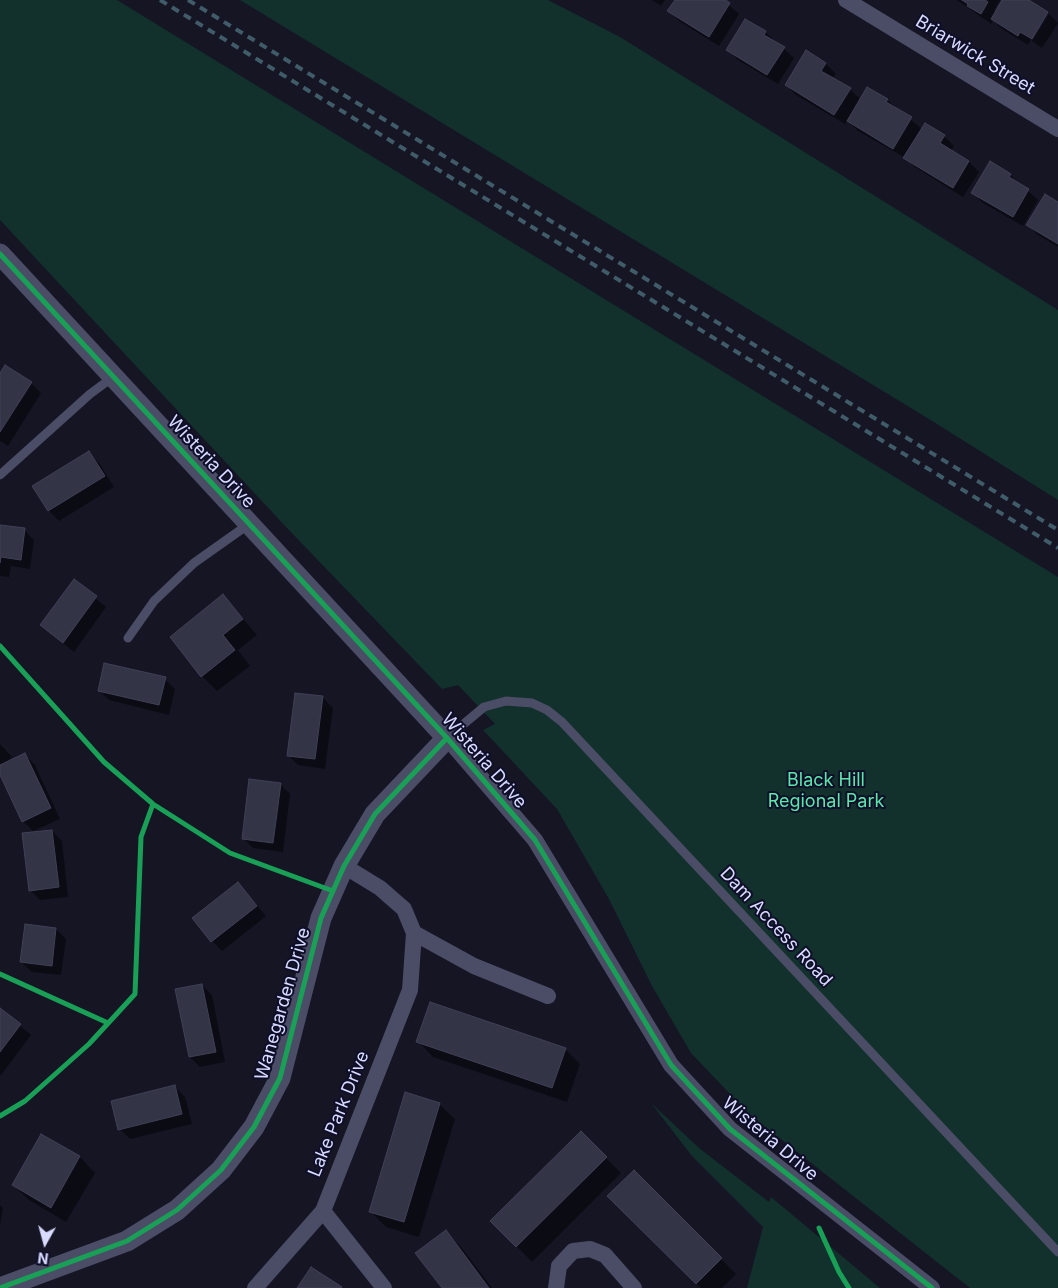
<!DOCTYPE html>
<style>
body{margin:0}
#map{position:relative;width:1058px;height:1288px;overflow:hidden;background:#151524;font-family:Inter,sans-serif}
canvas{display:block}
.north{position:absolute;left:20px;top:1218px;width:50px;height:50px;-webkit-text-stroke:4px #0f0f2a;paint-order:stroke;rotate:187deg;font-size:14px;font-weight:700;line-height:20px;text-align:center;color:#d8dbff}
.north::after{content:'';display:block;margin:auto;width:18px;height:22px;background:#d8dbff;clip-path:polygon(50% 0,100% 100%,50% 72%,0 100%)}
</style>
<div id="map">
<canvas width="1058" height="1288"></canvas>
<div class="north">N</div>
</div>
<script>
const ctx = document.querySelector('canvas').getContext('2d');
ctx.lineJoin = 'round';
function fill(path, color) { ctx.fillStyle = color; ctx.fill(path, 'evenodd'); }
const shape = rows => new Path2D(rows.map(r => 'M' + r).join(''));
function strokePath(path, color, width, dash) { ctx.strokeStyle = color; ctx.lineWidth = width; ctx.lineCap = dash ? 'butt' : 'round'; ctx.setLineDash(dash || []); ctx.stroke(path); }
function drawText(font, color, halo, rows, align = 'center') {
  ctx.font = font + ' Inter,sans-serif'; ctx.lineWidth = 4; ctx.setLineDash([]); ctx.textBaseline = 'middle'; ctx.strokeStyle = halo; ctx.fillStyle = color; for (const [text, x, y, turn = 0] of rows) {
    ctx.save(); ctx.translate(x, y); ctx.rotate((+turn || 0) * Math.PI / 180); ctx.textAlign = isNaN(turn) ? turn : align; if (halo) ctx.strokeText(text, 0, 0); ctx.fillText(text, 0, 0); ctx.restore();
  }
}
fill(shape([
 [0,0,117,0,1058,577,1058,1288,970,1288,749,1114,691,1053,652,986,609,899,557,809,483,730,495,724,458,685,442,689,286,527,0,220],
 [240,0,548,0,620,37,1058,310,1058,500,929,419],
 [651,1103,699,1148,769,1202,771,1197,880,1288,747,1288,763,1227,692,1156]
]), '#12312c');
fill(shape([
 [652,0,665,0,661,6],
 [676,0,723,0,739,14,719,46,679,21,669,11],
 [957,0,1000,0,994,10,996,12,1004,0,1027,0,1048,14,1046,14,1028,45,1002,29,993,20,991,24],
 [1049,14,1058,23,1042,48,1032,41],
 [746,20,765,32,794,58,778,84,738,60,728,50],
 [806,52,826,64,836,74,832,79,850,89,861,100,887,100,922,129,925,124,944,136,954,146,951,151,969,162,979,172,963,197,915,167,904,157,858,131,847,120,845,124,796,95,786,85],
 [990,163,1010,175,1038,200,1023,226,983,203,973,193],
 [1058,204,1058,247,1038,235,1028,225],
 [0,375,31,383,41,393,8,446,0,441],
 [89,453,99,463,114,487,59,521,49,511,34,486],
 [0,526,24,530,34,540,30,569,11,566,9,577,0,576],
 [74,581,106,607,74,652,41,625],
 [223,596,257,635,238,650,250,666,217,691,202,676],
 [165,679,175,689,169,715,109,700,99,690],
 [323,698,333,708,325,769,298,765,288,755],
 [0,744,12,757,5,763,25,755,35,765,60,819,33,831,23,821,0,772],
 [280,784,290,794,283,852,253,848,243,838],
 [52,831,62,841,68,897,40,900,30,890],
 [238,884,266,916,222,951,212,941],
 [56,929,66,939,61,975,32,972,21,962],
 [202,985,212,995,225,1062,200,1067,190,1057],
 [0,1009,31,1035,1,1075,0,1075],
 [418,1041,565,1049,580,1064,567,1102,433,1057],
 [175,1087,185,1097,192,1124,130,1139,120,1129],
 [439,1104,455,1119,419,1237,386,1227,370,1211],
 [581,1133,621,1173,532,1262,492,1221],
 [42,1136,80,1157,95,1173,66,1222,29,1200,13,1185],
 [634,1172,736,1274,722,1288,701,1288,609,1196],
 [0,1205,3,1208,0,1225],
 [446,1232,461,1247,492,1288,443,1288]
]), '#0007');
const building = shape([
 [675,0,726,0,730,3,709,37,667,11,675,0],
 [962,0,985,0,988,2,981,14,967,6,968,4,962,0],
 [1002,0,1029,0,1048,12,1032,39,1020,32,1018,36,991,19,1002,0],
 [745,19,766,31,764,35,785,47,767,75,726,50,745,19],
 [806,50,826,63,821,71,851,88,834,115,785,85,806,50],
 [867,87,888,99,886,102,912,117,893,149,847,121,867,87],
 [925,123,945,135,940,143,969,161,953,188,903,158,925,123],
 [990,161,1011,174,1009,177,1029,189,1013,217,971,193,990,161],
 [1045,194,1058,202,1058,244,1026,225,1045,194],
 [5,365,32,382,0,432,0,373,5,365],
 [89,451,105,476,48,511,32,486,89,451],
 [0,525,25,528,21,560,1,557,0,563,0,525],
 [74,579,97,596,63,643,40,625,74,579],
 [223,594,243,619,223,635,235,650,201,677,170,637,223,594],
 [104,663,166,677,159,705,98,691,104,663],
 [295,693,323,696,315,759,287,756,295,693],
 [25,753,51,808,22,822,0,775,0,765,25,753],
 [249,779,281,783,273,843,242,839,249,779],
 [52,830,59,887,29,891,22,833,52,830],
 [238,882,257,906,211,942,192,918,238,882],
 [25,924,56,928,52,966,20,962,25,924],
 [202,984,216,1052,189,1057,175,989,202,984],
 [430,1002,566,1048,552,1088,416,1042,430,1002],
 [0,1008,21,1024,0,1052,0,1008],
 [175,1085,182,1114,118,1130,111,1101,175,1085],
 [405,1092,440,1103,404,1222,369,1212,405,1092],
 [581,1131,607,1157,516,1247,490,1221,581,1131],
 [41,1134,80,1156,51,1208,12,1185,41,1134],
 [634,1170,722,1258,696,1284,607,1196,634,1170],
 [446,1230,489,1288,442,1288,415,1253,446,1230],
 [311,1267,342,1287,341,1288,297,1288,311,1267]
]);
fill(building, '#333446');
strokePath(building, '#404058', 1);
strokePath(shape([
 [0,475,90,394,113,377],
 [128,638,154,601,194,563,249,524],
 [447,738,484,707,506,701,532,703,547,710,562,722,1058,1252]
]), '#4a4d65', 9);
strokePath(shape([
 [846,0,1058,129],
 [447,738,535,840,671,1065,730,1129,932,1288],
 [414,933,474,966,548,996],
 [323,1211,384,1288],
 [255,1288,323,1211,410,990,414,933,404,909,380,888,344,866],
 [556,1288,559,1266,573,1251,590,1249,605,1255,634,1288]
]), '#4a4d65', 16);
strokePath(shape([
 [0,254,447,738,375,814,344,866,321,918,280,1078,254,1127,221,1170,177,1210,127,1241,0,1288]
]), '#4a4d65', 21);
strokePath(shape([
 [160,0,1058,548],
 [188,0,1058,530]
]), '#405c69', 4, [8, 6]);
strokePath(shape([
 [0,254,447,738,535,840,671,1065,730,1129,932,1288],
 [0,646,104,762,153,804,230,853,333,891],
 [0,974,108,1023],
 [0,1116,25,1101,89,1044,135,994,141,837,153,804],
 [819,1228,839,1272,849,1288],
 [0,1288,127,1241,177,1210,221,1170,254,1127,280,1078,321,918,344,866,375,814,447,738]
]), '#1a9f57', 5);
drawText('18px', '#d8dbff', '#0f0f2a', [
 ["Briarwick Street",975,55,31],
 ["Wisteria Drive",211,462,47],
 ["Wisteria Drive",484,761,49],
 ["Dam Access Road",776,927,47],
 ["Wanegarden Drive",283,1004,-74],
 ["Lake Park Drive",339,1114,-68],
 ["Wisteria Drive",770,1139,40]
]);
drawText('18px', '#5ce7aa', '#0f0f2a', [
 ["Black Hill",826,781],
 ["Regional Park",826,802]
]);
</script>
